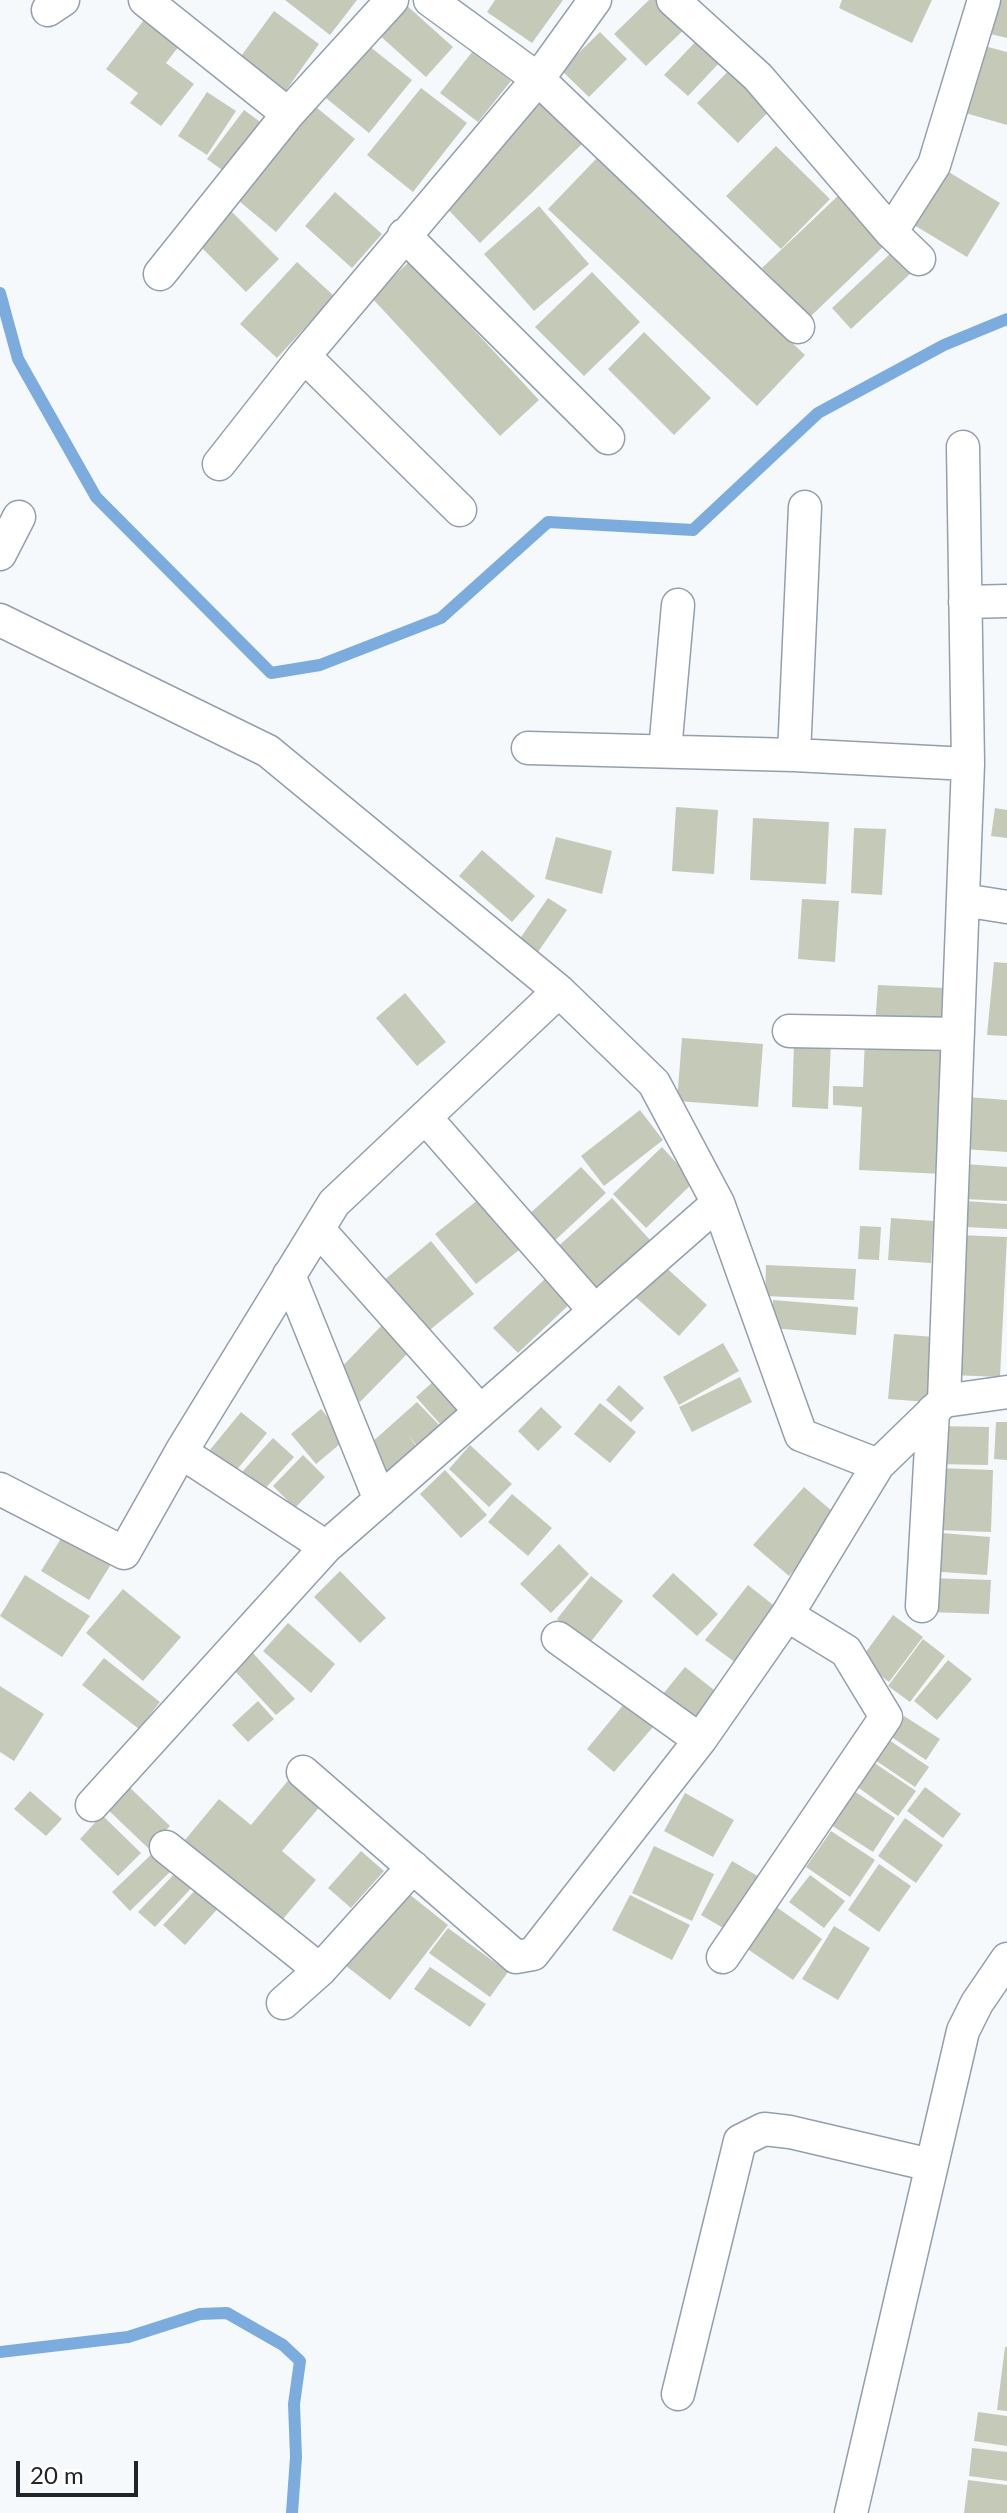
<!DOCTYPE html>
<style>
body{margin:0}
#map{position:relative;width:1007px;height:2513px;overflow:hidden;background:#f6f9fc;font-family:Lato,sans-serif}
canvas{display:block}
.scale{position:absolute;left:16px;top:2461px;width:122px;height:36px;box-sizing:border-box;border:4px solid #20252a;border-top:0;padding-left:10px;font-size:24px;line-height:28px;white-space:nowrap;color:#20252a;-webkit-text-stroke:6px #fff;paint-order:stroke}
</style>
<div id="map">
<canvas width="1007" height="2513"></canvas>
<div class="scale">20 m</div>
</div>
<script>
const ctx = document.querySelector('canvas').getContext('2d');
ctx.lineJoin = 'round';
const shape = rows => new Path2D(rows.map(r => 'M' + r).join(''));
function strokePath(path, color, width, dash) { ctx.strokeStyle = color; ctx.lineWidth = width; ctx.lineCap = dash ? 'butt' : 'round'; ctx.setLineDash(dash || []); ctx.stroke(path); }
function fill(path, color) { ctx.fillStyle = color; ctx.fill(path, 'evenodd'); }
strokePath(shape([
 [0,293,18,359,96,497,271,673,320,665,441,618,548,522,693,530,818,413,944,345,1007,319],
 [0,2352,128,2337,200,2314,227,2313,283,2345,300,2361,294,2404,296,2457,292,2513]
]), '#7cacde', 12);
fill(shape([
 [285,0,357,0,330,35],
 [495,0,563,0,532,43,487,12],
 [649,0,666,0,690,24,646,66,614,34],
 [842,0,932,0,912,43,839,8],
 [987,0,1007,0,1007,38,978,31],
 [405,4,453,47,426,77,378,34],
 [274,11,319,44,282,96,236,63],
 [147,16,182,42,166,63,194,84,161,126,130,103,138,93,106,69],
 [600,32,627,59,589,97,561,70],
 [699,38,722,60,688,96,664,75],
 [973,43,1007,52,1007,125,955,110],
 [369,46,412,80,369,133,326,98],
 [472,52,511,81,478,122,440,93],
 [737,62,778,102,738,143,697,103],
 [421,88,467,123,413,192,367,155],
 [207,92,236,111,207,155,178,136],
 [543,101,584,142,480,243,440,201],
 [311,103,355,139,276,232,233,196],
 [244,110,270,129,233,178,207,159],
 [776,146,830,199,781,249,726,196],
 [597,158,805,355,757,406,548,209],
 [942,168,1000,203,967,257,909,222],
 [335,192,382,234,352,268,305,226],
 [840,194,888,242,810,317,762,268],
 [226,206,279,259,246,292,193,239],
 [539,206,589,264,534,311,484,254],
 [892,252,911,273,851,329,832,308],
 [410,261,539,400,500,436,371,297],
 [297,262,334,296,277,358,240,324],
 [592,272,640,322,584,376,535,327],
 [644,332,711,398,674,435,608,369],
 [676,807,718,810,714,874,672,871],
 [995,808,1007,810,1007,838,991,836],
 [753,818,829,822,826,884,750,880],
 [854,828,886,829,882,895,851,893],
 [556,837,612,851,602,894,545,879],
 [482,850,535,896,512,922,459,876],
 [548,898,567,910,538,952,519,940],
 [802,899,839,901,835,962,798,959],
 [994,962,1007,963,1007,1036,987,1035],
 [878,985,946,988,945,1028,875,1025],
 [405,993,446,1042,417,1066,376,1018],
 [682,1038,763,1044,758,1107,677,1101],
 [865,1038,949,1042,943,1174,859,1170,862,1107,833,1105,833,1086,863,1087],
 [794,1042,831,1043,828,1109,792,1107],
 [967,1097,1007,1100,1007,1152,964,1149],
 [640,1110,663,1140,604,1186,581,1156],
 [662,1147,694,1182,646,1228,613,1194],
 [965,1164,1007,1167,1007,1201,964,1199],
 [581,1167,606,1193,551,1244,526,1217],
 [488,1192,528,1243,476,1284,435,1234],
 [612,1198,650,1240,592,1291,554,1250],
 [966,1201,1007,1204,1007,1229,965,1227],
 [891,1218,934,1221,931,1263,888,1260],
 [860,1226,881,1227,879,1260,858,1259],
 [958,1235,1007,1237,1000,1377,951,1375],
 [431,1241,474,1294,426,1333,383,1281],
 [660,1262,707,1305,679,1336,632,1294],
 [766,1265,856,1269,854,1300,765,1296],
 [548,1276,573,1301,518,1353,493,1328],
 [773,1300,858,1307,856,1335,771,1328],
 [384,1323,412,1349,360,1402,333,1376],
 [894,1334,935,1337,928,1402,888,1399],
 [723,1343,739,1371,679,1405,663,1377],
 [740,1377,752,1402,692,1432,679,1407],
 [435,1380,460,1407,441,1425,416,1397],
 [619,1385,644,1408,631,1422,606,1400],
 [417,1402,442,1428,419,1448,407,1434,418,1448,386,1477,362,1451],
 [600,1403,636,1432,610,1463,574,1434],
 [541,1407,562,1427,538,1451,518,1431],
 [321,1409,346,1439,316,1464,291,1434],
 [241,1412,267,1433,235,1472,209,1451],
 [996,1422,1007,1422,1007,1460,994,1459],
 [936,1426,989,1427,988,1465,935,1464],
 [273,1438,294,1457,262,1492,241,1473],
 [470,1445,512,1484,489,1507,449,1469],
 [303,1455,325,1477,295,1508,273,1486],
 [938,1468,993,1470,991,1532,936,1530],
 [445,1470,487,1515,461,1538,420,1494],
 [804,1487,840,1518,789,1576,753,1545],
 [512,1494,552,1528,528,1556,488,1522],
 [65,1532,113,1561,89,1600,41,1571],
 [930,1532,990,1537,987,1575,927,1571],
 [559,1544,589,1574,551,1613,520,1584],
 [340,1571,386,1618,360,1643,314,1597],
 [673,1573,718,1614,697,1636,652,1596],
 [25,1575,90,1616,62,1657,0,1616],
 [591,1576,623,1601,589,1644,557,1619],
 [929,1578,991,1580,989,1614,928,1612],
 [748,1585,782,1612,740,1666,705,1640],
 [123,1589,181,1637,143,1681,86,1633],
 [893,1615,923,1637,889,1682,860,1660],
 [288,1623,335,1664,311,1693,263,1651],
 [923,1639,945,1656,910,1702,888,1686],
 [253,1653,295,1699,276,1715,234,1670],
 [104,1658,160,1702,139,1729,82,1685],
 [948,1660,972,1679,937,1720,914,1701],
 [685,1667,723,1697,701,1724,663,1694],
 [0,1686,44,1714,14,1761,0,1752],
 [258,1701,274,1719,248,1742,232,1725],
 [624,1704,653,1727,614,1772,587,1749],
 [904,1716,940,1739,926,1760,890,1736],
 [886,1738,929,1767,915,1787,872,1758],
 [873,1762,916,1791,898,1816,856,1786],
 [291,1777,323,1803,282,1851,316,1880,277,1926,180,1846,219,1799,251,1825],
 [125,1783,170,1826,148,1848,104,1806],
 [925,1787,961,1814,943,1838,907,1811],
 [30,1791,62,1819,46,1836,14,1809],
 [854,1791,895,1818,873,1852,831,1825],
 [685,1793,734,1820,713,1857,664,1831],
 [102,1815,141,1853,118,1876,80,1839],
 [905,1818,943,1845,916,1883,878,1856],
 [831,1831,875,1860,850,1897,806,1867],
 [654,1846,714,1874,692,1921,632,1893],
 [158,1848,176,1866,130,1911,112,1892],
 [361,1851,384,1871,351,1908,328,1888],
 [732,1861,761,1878,730,1932,701,1915],
 [879,1864,911,1886,879,1932,848,1910],
 [180,1868,196,1883,155,1927,138,1912],
 [810,1875,845,1901,824,1928,789,1902],
 [199,1886,221,1905,185,1945,163,1925],
 [404,1890,448,1925,390,2000,346,1966],
 [630,1895,690,1925,672,1960,612,1930],
 [772,1904,822,1939,793,1980,743,1946],
 [834,1926,870,1948,838,2000,802,1979],
 [448,1928,508,1972,490,1997,429,1953],
 [430,1967,486,2004,470,2027,414,1989],
 [1005,2347,1007,2347,1007,2411,997,2410],
 [978,2412,1007,2416,1007,2446,974,2441],
 [972,2448,1007,2452,1007,2481,969,2476],
 [968,2480,1007,2485,1007,2513,964,2513]
]), '#c5c9b7');
const street = shape([
 [145,0,288,114],
 [430,0,538,79,798,327],
 [673,0,758,77,891,232,919,259],
 [48,10,63,0],
 [891,232,934,165,984,0],
 [404,235,608,438],
 [160,274,288,114,392,0],
 [304,356,460,510],
 [219,464,304,356,538,79,595,0],
 [0,554,19,517],
 [965,602,1007,601],
 [0,620,268,751,559,991,654,1083,718,1203,801,1435,878,1465],
 [528,748,794,755,968,764],
 [665,751,678,605],
 [794,755,805,507],
 [963,900,1007,907],
 [789,1031,958,1034],
 [425,1117,595,1311],
 [318,1229,480,1411],
 [289,1275,380,1500],
 [944,1401,968,764,963,447],
 [181,1452,326,1547],
 [0,1489,124,1553,181,1452,334,1203,559,991],
 [922,1606,933,1411],
 [558,1638,700,1740],
 [303,1772,516,1957,533,1954,700,1740,787,1615,878,1465,944,1401,1007,1392],
 [92,1805,326,1547,718,1203],
 [166,1847,320,1970],
 [723,1957,886,1717,846,1651,787,1615],
 [283,2003,320,1970,413,1867],
 [678,2394,740,2141,764,2129,790,2132,931,2165],
 [851,2513,963,2031,977,2003,1007,1959]
]);
strokePath(street, '#939fad', 35);
strokePath(street, '#fff', 32);
</script>
